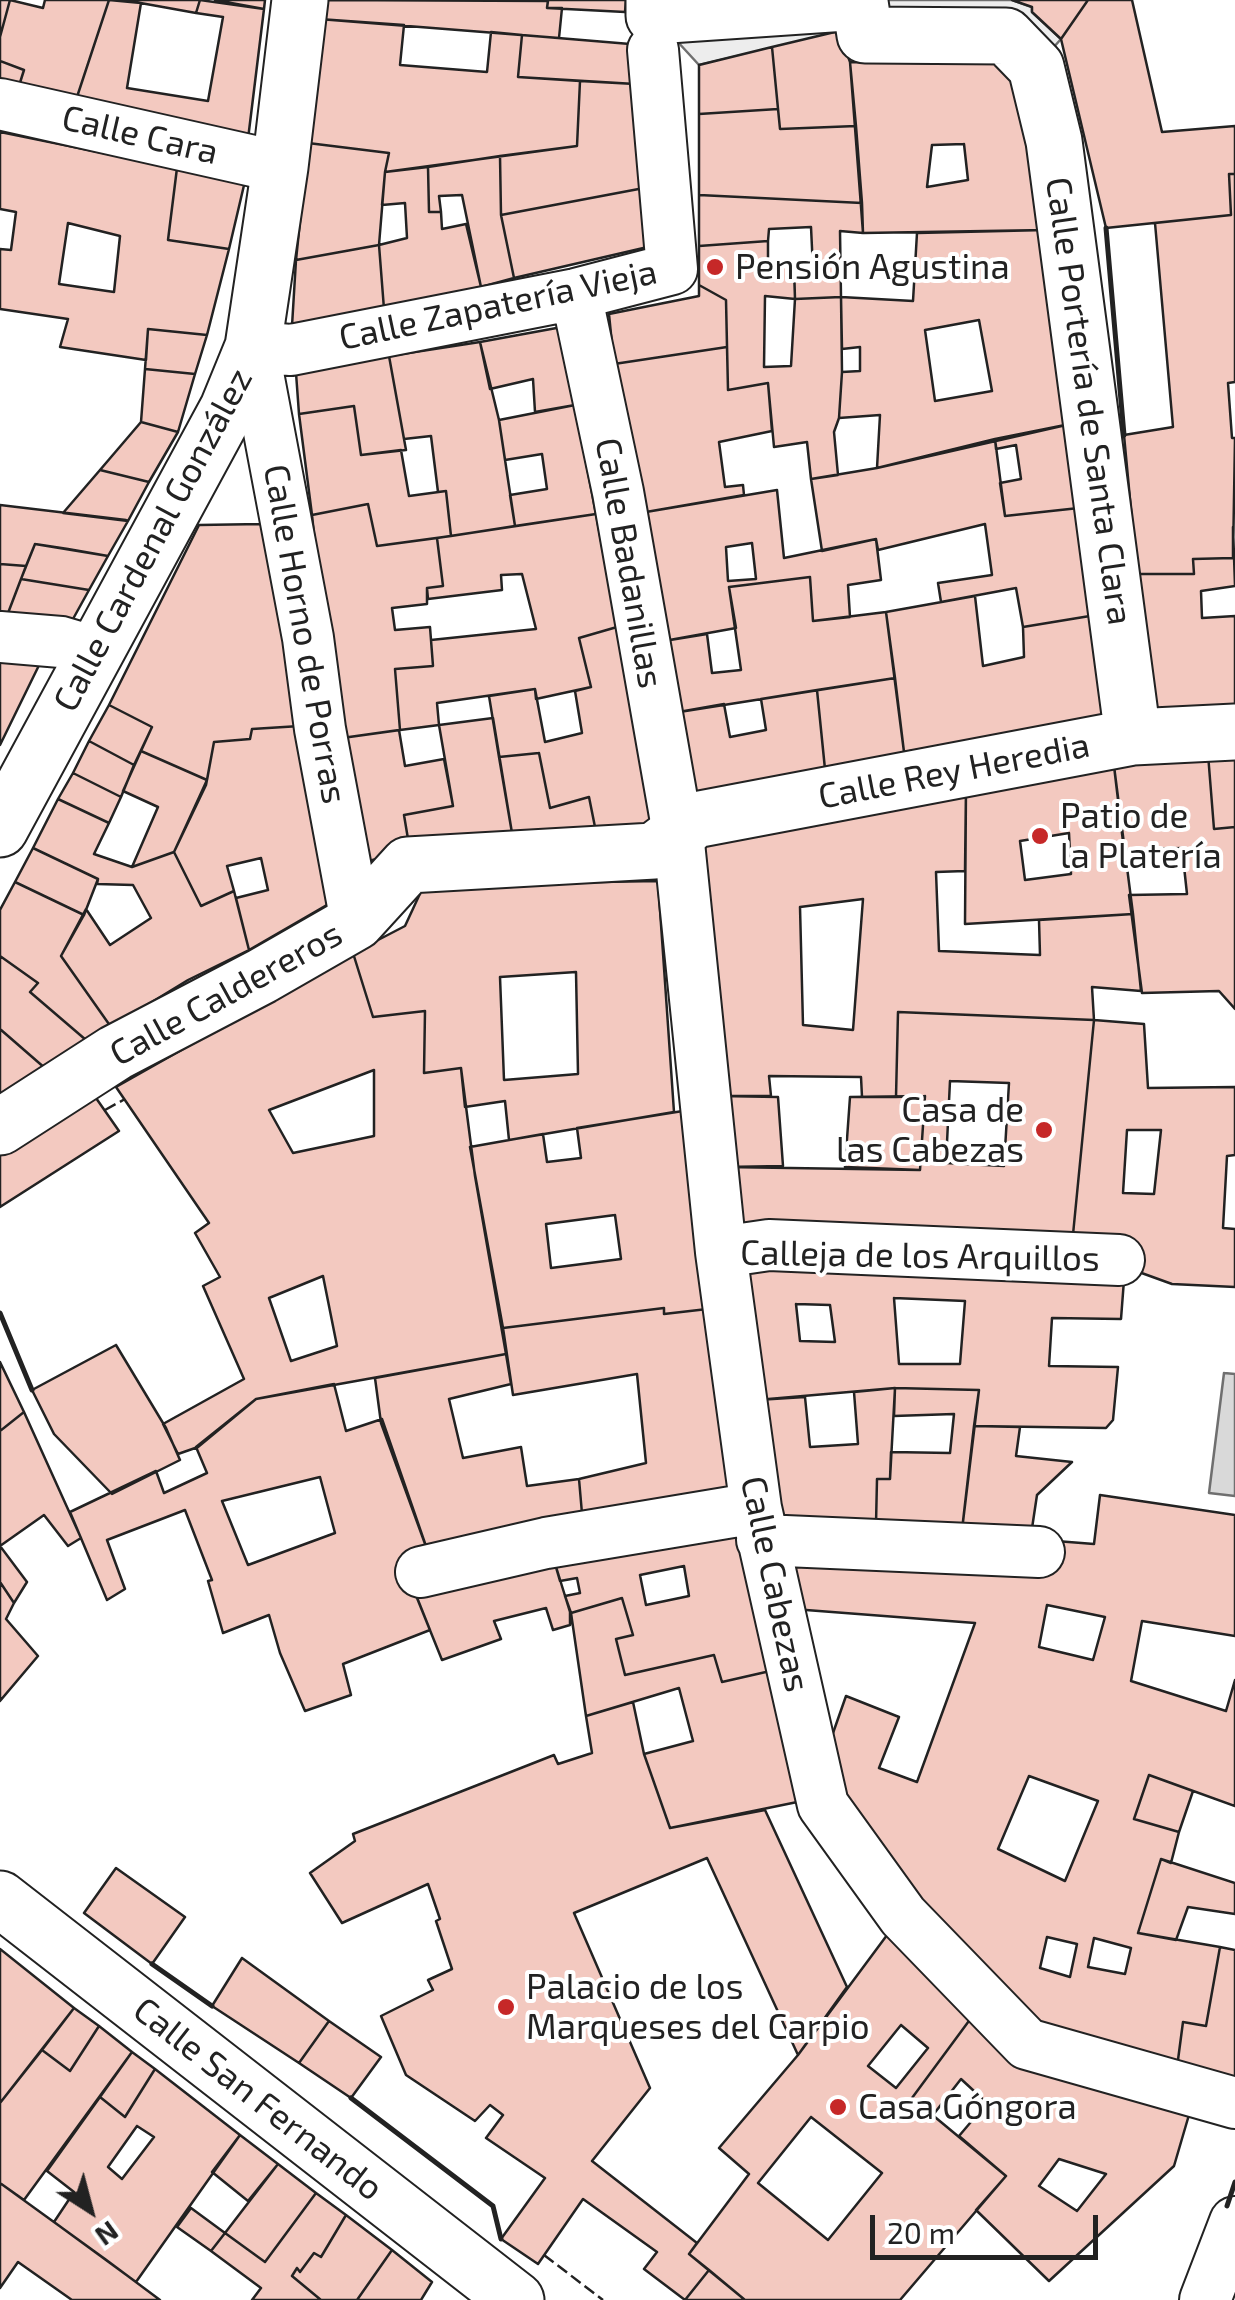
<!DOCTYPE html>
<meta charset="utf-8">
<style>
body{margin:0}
#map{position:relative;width:1235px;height:2300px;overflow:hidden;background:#fff;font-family:"Exo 2",sans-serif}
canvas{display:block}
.north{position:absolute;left:40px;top:2160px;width:100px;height:100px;-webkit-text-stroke:8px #fff;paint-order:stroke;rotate:144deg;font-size:28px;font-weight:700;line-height:40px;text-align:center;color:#222}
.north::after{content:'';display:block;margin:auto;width:35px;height:45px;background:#222;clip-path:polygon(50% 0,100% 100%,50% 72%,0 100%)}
.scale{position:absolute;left:870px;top:2215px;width:228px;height:45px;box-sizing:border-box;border:5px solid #222;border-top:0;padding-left:12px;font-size:30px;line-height:35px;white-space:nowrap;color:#222;-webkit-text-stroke:8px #fff;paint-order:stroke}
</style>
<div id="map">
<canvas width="1235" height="2300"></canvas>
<div class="north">N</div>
<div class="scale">20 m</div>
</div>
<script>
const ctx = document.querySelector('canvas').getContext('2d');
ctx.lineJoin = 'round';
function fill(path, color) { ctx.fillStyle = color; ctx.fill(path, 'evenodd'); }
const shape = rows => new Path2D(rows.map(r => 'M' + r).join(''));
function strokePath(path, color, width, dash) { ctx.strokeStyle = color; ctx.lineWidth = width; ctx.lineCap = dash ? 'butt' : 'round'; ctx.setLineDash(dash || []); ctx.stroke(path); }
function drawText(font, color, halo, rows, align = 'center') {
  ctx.font = font + ' "Exo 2",sans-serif'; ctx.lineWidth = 8; ctx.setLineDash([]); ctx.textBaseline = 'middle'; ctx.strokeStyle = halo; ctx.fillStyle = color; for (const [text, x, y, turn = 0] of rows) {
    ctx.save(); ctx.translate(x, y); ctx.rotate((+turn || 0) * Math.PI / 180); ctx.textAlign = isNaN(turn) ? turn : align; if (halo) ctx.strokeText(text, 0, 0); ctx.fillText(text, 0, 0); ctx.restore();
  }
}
const parking = shape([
 [626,0,1012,0,1032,7,1032,12,1061,39,1036,67,850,62,790,44,699,65,654,16,625,12,626,0]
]);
fill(parking, '#ededed');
strokePath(parking, '#6f6f6f', 2.5);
const water = shape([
 [1224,1373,1235,1374,1235,1496,1209,1493,1224,1373]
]);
fill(water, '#d9d9d9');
strokePath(water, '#6f6f6f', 2.5);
const building = shape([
 [0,0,10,0,0,37,0,0],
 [10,0,43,8,45,0,109,0,74,106,18,89,24,70,0,61,0,37,10,0],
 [109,0,141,3,127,88,208,101,223,17,196,13,200,0,264,9,248,139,74,106,109,0],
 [124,0,200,0,196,13,124,0],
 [215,0,265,0,264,9,215,0],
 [321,0,548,1,547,8,562,8,559,38,319,19,321,0],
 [548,0,626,0,625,12,547,8,548,0],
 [1012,0,1088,0,1061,39,1032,12,1032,7,1012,0],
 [1088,0,1132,0,1162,132,1235,126,1235,174,1229,174,1231,215,1106,228,1061,39,1088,0],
 [319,19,404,25,400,65,487,72,491,32,522,35,518,77,580,81,577,146,385,172,389,153,308,143,319,19],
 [839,31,850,62,856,126,780,129,772,47,839,31],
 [522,35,630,44,635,84,518,77,522,35],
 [772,47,778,109,699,114,699,65,772,47],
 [0,61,24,70,18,89,0,85,0,61],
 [850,62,1008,64,1046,230,863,233,850,62],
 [964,144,968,180,927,187,932,145,964,144],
 [580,81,635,84,644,188,501,215,500,156,577,146,580,81],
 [778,109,780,129,856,126,862,203,699,195,699,114,778,109],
 [0,132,177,168,168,240,229,249,207,335,148,329,146,360,60,347,68,319,0,309,0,249,11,250,16,212,0,209,0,132],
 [68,223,120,236,114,292,59,284,68,223],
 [308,143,389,153,385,172,379,245,296,260,308,143],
 [500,156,501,215,514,278,481,287,462,195,439,196,441,212,429,212,428,167,500,156],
 [428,167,429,212,441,212,442,229,466,224,481,287,384,309,379,245,407,238,405,203,382,205,385,172,428,167],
 [177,168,245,181,229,249,168,240,177,168],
 [1229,174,1235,174,1235,382,1228,383,1232,438,1235,438,1233,558,1193,559,1194,574,1137,574,1124,435,1173,427,1155,223,1231,215,1229,174],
 [644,188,652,246,514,278,501,215,644,188],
 [699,195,862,203,863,233,840,231,841,297,795,299,794,270,813,269,811,227,769,229,768,241,699,246,699,195],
 [1046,230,1075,423,877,468,880,415,839,418,842,372,860,371,860,347,842,349,841,297,913,301,917,233,1046,230],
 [979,320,992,391,935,401,925,330,979,320],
 [768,241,768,266,794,265,795,299,841,297,842,372,839,418,834,432,838,475,811,479,807,442,774,447,768,383,728,390,726,300,699,285,699,246,768,241],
 [765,296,795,299,791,366,764,367,765,296],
 [379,245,384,309,292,326,296,260,379,245],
 [699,285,726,300,727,347,614,364,609,314,699,296,699,285],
 [562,327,575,405,535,412,533,379,490,389,480,342,562,327],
 [148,329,207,335,195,374,145,369,148,329],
 [480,342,499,420,515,526,451,536,446,491,438,492,431,436,404,439,389,356,480,342],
 [727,347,728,390,768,383,772,431,719,442,725,487,743,485,744,495,646,512,614,364,727,347],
 [389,356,406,450,361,455,354,406,299,414,296,373,389,356],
 [145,369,195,374,178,432,141,422,145,369],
 [575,405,596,514,515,526,510,495,547,489,542,454,505,460,499,420,575,405],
 [354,406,361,455,401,450,409,496,446,491,451,536,377,546,368,504,312,515,299,414,354,406],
 [141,422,178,432,149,482,100,470,141,422],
 [1075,423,1088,507,1005,516,1000,483,1021,479,1016,445,996,449,995,439,1075,423],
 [995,439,1005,516,1088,507,1102,614,1023,627,1016,588,941,602,938,583,992,575,985,524,878,550,876,539,822,551,811,479,877,468,995,439],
 [100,470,149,482,128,521,63,513,100,470],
 [777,490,784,558,876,539,881,580,848,585,850,617,813,621,810,577,729,587,736,628,664,641,646,512,777,490],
 [752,543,756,579,728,581,726,547,752,543],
 [368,504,377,546,437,538,443,586,427,588,427,604,392,608,395,630,430,627,433,666,395,669,400,730,335,739,312,515,368,504],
 [0,505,126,520,128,521,108,556,35,544,26,566,0,564,0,505],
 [596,514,617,627,579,638,591,687,536,699,535,689,437,703,439,725,400,730,395,669,433,666,431,640,536,629,522,574,501,575,502,590,428,599,427,588,443,586,437,538,596,514],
 [262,524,300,726,252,729,250,739,214,742,207,780,141,751,152,727,109,705,199,525,262,524],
 [1233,527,1235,586,1201,591,1202,618,1235,616,1235,708,1151,714,1137,574,1194,574,1193,559,1233,558,1233,527],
 [35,544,68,549,108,556,89,590,21,579,35,544],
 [0,564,26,566,5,621,0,621,0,564],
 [810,577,813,621,886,612,895,678,673,713,664,641,707,634,712,673,741,670,729,587,810,577],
 [21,579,89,590,68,628,5,621,21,579],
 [975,596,983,666,1024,657,1023,627,1102,614,1105,713,1095,722,904,752,886,612,975,596],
 [617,627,662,823,597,837,589,797,550,808,539,753,499,757,489,696,535,689,545,742,582,733,575,691,591,687,579,638,617,627],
 [0,652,45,653,0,745,0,652],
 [895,678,904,752,826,779,817,690,895,678],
 [817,690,826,779,689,804,673,713,724,704,730,737,766,730,761,699,817,690],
 [109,705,152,727,134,765,89,741,109,705],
 [493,718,513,839,410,851,404,815,453,806,439,725,493,718],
 [300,726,332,902,249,950,236,898,268,890,261,858,227,866,234,891,201,906,174,852,206,785,214,742,250,739,252,729,300,726],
 [399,730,405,766,444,759,453,806,404,815,410,851,360,863,335,739,399,730],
 [89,741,134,765,121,797,73,773,89,741],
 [141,751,207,780,174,852,132,867,158,807,123,791,141,751],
 [1235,751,1235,827,1214,829,1208,754,1235,751],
 [539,753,550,808,589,797,597,837,513,839,499,757,539,753],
 [1208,754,1214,829,1235,827,1235,1009,1219,991,1142,993,1129,895,1187,894,1182,848,1124,850,1114,766,1208,754],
 [1114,766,1133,914,965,924,966,787,1114,766],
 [1069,833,1071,874,1025,880,1020,841,1069,833],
 [73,773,121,797,109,823,58,799,73,773],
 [966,787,965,871,936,872,939,951,1040,955,1039,920,1133,914,1141,991,1092,987,1094,1020,898,1012,896,1097,862,1097,861,1077,769,1076,771,1096,720,1096,699,834,966,787],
 [863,899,853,1030,803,1025,800,907,863,899],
 [58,799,109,823,94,854,132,867,174,852,201,906,234,891,249,950,188,980,111,1027,61,956,86,909,110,945,151,918,133,885,97,884,98,879,33,848,58,799],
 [33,848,98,879,84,915,15,882,33,848],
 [658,881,674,1112,509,1140,505,1101,465,1107,461,1068,424,1073,425,1011,373,1017,353,953,405,926,424,885,658,881],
 [576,972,578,1074,504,1080,500,977,576,972],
 [15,882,84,915,61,956,111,1027,86,1040,30,992,38,983,0,956,0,910,15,882],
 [353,953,373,1017,425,1011,424,1073,461,1068,475,1176,506,1354,256,1399,198,1447,178,1454,163,1424,244,1379,203,1286,220,1277,195,1233,209,1223,116,1087,353,953],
 [374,1070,374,1136,293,1153,269,1110,374,1070],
 [323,1276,337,1346,291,1361,269,1298,323,1276],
 [0,956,38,983,30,992,86,1040,46,1069,0,1029,0,956],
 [898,1012,1094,1020,1071,1255,730,1235,725,1167,920,1170,925,1096,896,1097,898,1012],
 [950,1081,1009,1083,1004,1166,946,1163,950,1081],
 [1094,1020,1144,1024,1148,1088,1235,1087,1235,1155,1227,1156,1223,1228,1235,1229,1235,1287,1172,1284,1125,1267,1071,1255,1094,1020],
 [1127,1130,1161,1130,1154,1194,1123,1193,1127,1130],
 [0,1029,46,1069,0,1102,0,1029],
 [720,1096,778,1097,783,1166,725,1167,720,1096],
 [925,1096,920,1170,845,1167,850,1097,925,1096],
 [96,1098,119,1131,0,1207,0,1150,96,1098],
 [689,1110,716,1308,664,1314,664,1308,503,1328,470,1147,543,1134,547,1162,581,1158,577,1128,689,1110],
 [615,1215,621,1259,551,1268,546,1224,615,1215],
 [739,1265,1125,1267,1121,1319,1052,1318,1049,1366,1118,1367,1113,1420,1106,1428,974,1426,979,1390,895,1388,757,1400,739,1265],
 [894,1298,965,1301,960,1364,899,1364,894,1298],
 [796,1304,830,1305,835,1342,800,1341,796,1304],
 [664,1308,664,1314,716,1308,742,1498,583,1525,579,1479,646,1463,637,1374,513,1395,503,1328,664,1308],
 [116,1345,166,1428,180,1460,112,1494,54,1434,32,1390,116,1345],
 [506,1354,511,1384,449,1399,463,1458,521,1447,527,1486,579,1479,583,1525,428,1552,381,1423,375,1378,506,1354],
 [0,1362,24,1412,0,1431,0,1362],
 [334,1384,346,1431,382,1419,428,1552,406,1570,430,1630,343,1664,351,1695,305,1711,280,1653,269,1615,223,1633,208,1581,212,1580,185,1510,107,1540,125,1589,107,1600,70,1512,156,1471,164,1493,207,1473,196,1447,256,1399,334,1384],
 [320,1477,335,1533,248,1565,222,1501,320,1477],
 [895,1388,890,1479,877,1479,876,1524,775,1516,757,1400,805,1397,810,1447,858,1444,854,1392,895,1388],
 [895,1388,979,1390,962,1530,876,1524,877,1479,890,1479,891,1452,950,1453,954,1414,894,1416,895,1388],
 [24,1412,81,1538,68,1546,44,1515,0,1546,27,1582,14,1603,0,1582,0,1431,24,1412],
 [974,1426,1020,1427,1016,1456,1072,1462,1037,1495,1031,1535,962,1530,974,1426],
 [1100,1495,1235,1515,1235,1636,1142,1621,1131,1681,1226,1711,1235,1680,1235,1806,1149,1775,1134,1819,1179,1832,1171,1863,1161,1859,1138,1933,1220,1947,1206,2026,1183,2022,1176,2075,1035,2036,985,1990,854,1813,826,1753,846,1696,899,1717,879,1768,917,1782,975,1623,793,1609,781,1557,1056,1541,1094,1544,1100,1495],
 [1047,1605,1105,1617,1093,1660,1039,1647,1047,1605],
 [1029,1776,1098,1801,1065,1881,998,1849,1029,1776],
 [1047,1937,1077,1944,1070,1977,1040,1968,1047,1937],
 [1094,1938,1131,1948,1125,1974,1088,1967,1094,1938],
 [743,1523,779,1669,722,1682,714,1655,625,1675,616,1639,633,1635,622,1598,571,1613,565,1596,580,1593,577,1578,560,1581,553,1557,743,1523],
 [684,1566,689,1596,646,1605,640,1575,684,1566],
 [553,1557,570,1612,570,1625,553,1630,546,1608,494,1621,501,1639,442,1660,415,1593,553,1557],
 [0,1582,14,1603,6,1619,38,1656,0,1701,0,1582],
 [622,1598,633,1635,616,1639,625,1675,714,1655,722,1682,779,1669,812,1799,670,1828,644,1754,693,1741,679,1688,586,1716,571,1613,622,1598],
 [633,1702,644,1754,670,1828,765,1810,847,1987,798,2055,707,1858,574,1913,650,2088,592,2161,697,2243,689,2254,709,2270,685,2300,644,2269,657,2252,583,2199,538,2264,501,2239,545,2178,486,2138,503,2115,490,2105,475,2121,406,2075,381,2016,433,1990,428,1980,452,1969,436,1921,440,1919,428,1884,342,1923,310,1873,355,1841,353,1834,554,1755,558,1764,592,1753,586,1716,633,1702],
 [1149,1775,1193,1791,1179,1832,1134,1819,1149,1775],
 [1161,1859,1235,1883,1235,1914,1188,1907,1176,1940,1138,1933,1161,1859],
 [116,1868,185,1917,152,1964,84,1913,116,1868],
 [893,1927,977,2010,912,2098,1006,2176,900,2300,745,2300,689,2254,749,2174,719,2148,798,2055,893,1927],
 [901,2025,928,2048,896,2088,868,2066,901,2025],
 [811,2117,882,2173,828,2240,758,2183,811,2117],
 [1220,1947,1235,1950,1235,2084,1176,2075,1183,2022,1206,2026,1220,1947],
 [0,1949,74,2008,0,2103,0,1949],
 [242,1958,329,2021,299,2063,212,2006,242,1958],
 [74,2008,99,2026,70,2071,42,2050,74,2008],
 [977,2010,1191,2108,1174,2166,1049,2281,976,2210,1006,2176,959,2136,987,2103,961,2079,933,2115,912,2098,977,2010],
 [1059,2159,1106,2174,1077,2211,1039,2186,1059,2159],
 [329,2021,381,2057,351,2098,299,2063,329,2021],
 [99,2026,132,2052,24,2200,0,2183,0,2103,42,2050,70,2071,99,2026],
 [132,2052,155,2069,125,2117,100,2097,132,2052],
 [155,2069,240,2135,136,2282,54,2222,74,2192,47,2171,100,2097,125,2117,155,2069],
 [137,2126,154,2137,122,2179,108,2167,137,2126],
 [240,2135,278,2164,248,2201,212,2172,240,2135],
 [278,2164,316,2193,265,2262,225,2233,278,2164],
 [0,2183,105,2259,160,2300,72,2300,18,2262,0,2288,0,2183],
 [316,2193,346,2215,321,2257,314,2253,300,2272,297,2268,292,2276,321,2300,252,2300,261,2288,211,2251,225,2233,265,2262,316,2193],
 [191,2208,225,2233,211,2251,177,2227,191,2208],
 [346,2215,392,2250,357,2300,321,2300,292,2276,297,2268,300,2272,314,2253,321,2257,346,2215],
 [392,2250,432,2282,421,2300,357,2300,392,2250],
 [709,2270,745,2300,685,2300,709,2270]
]);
fill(building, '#f3c9c0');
strokePath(building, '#222', 2.5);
const pedestrian = shape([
 [0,104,280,167],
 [576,294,618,492,678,833,721,1252,756,1508,823,1805,903,1916,1027,2044,1235,2103],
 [0,637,61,642,95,652],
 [356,922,320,729,308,638,253,347,291,350,576,294,672,269,653,50],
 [721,1252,769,1245,1119,1260],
 [762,1540,1039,1552],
 [421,1572,546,1543,756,1508],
 [1205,2300,1235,2222]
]);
const minor = shape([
 [654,0,654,16,860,2,865,35,1006,36,1036,67,1054,141,1133,737],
 [0,829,228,408,253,347,280,167,300,0],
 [0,1127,115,1053,262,976,356,922,408,865,654,851,695,820,1133,737,1235,732],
 [0,1899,516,2300]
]);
strokePath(pedestrian, '#222', 54);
strokePath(minor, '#222', 59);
strokePath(pedestrian, '#fff', 50);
strokePath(minor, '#fff', 55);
strokePath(shape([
 [105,1110,125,1099],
 [544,2255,603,2300]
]), '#222', 2.5, [12, 5]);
strokePath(shape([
 [1106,228,1124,435],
 [0,1313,32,1390],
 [152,1964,212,2006],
 [351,2098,493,2206,501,2239],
 [1227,2206,1235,2182]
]), '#222', 5);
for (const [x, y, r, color] of [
 [715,267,10,"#c62828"],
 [1040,836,10,"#c62828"],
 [1044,1130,10,"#c62828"],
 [506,2007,10,"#c62828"],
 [838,2107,10,"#c62828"]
]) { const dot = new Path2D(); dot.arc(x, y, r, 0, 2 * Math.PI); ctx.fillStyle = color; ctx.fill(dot); strokePath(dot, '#fff', 4); }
drawText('35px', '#222', '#fff', [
 ["Calle Cara",140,135,13],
 ["Calle Zapatería Vieja",498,305,-12],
 ["Calle Portería de Santa Clara",1089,401,82],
 ["Calle Cardenal González",153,540,-62],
 ["Calle Badanillas",629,563,80],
 ["Calle Horno de Porras",305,634,80],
 ["Calle Rey Heredia",954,771,-11],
 ["Calle Caldereros",226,994,-29],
 ["Calleja de los Arquillos",920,1256,1],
 ["Calle Cabezas",775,1584,78],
 ["Calle San Fernando",258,2099,38]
]);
drawText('35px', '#222', '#fff', [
 ["Pensión Agustina",735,267],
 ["Patio de",1060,816],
 ["la Platería",1060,856],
 ["Casa de",1024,1110,"right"],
 ["las Cabezas",1024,1150,"right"],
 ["Palacio de los",526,1987],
 ["Marqueses del Carpio",526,2027],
 ["Casa Góngora",858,2107]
], 'left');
</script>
